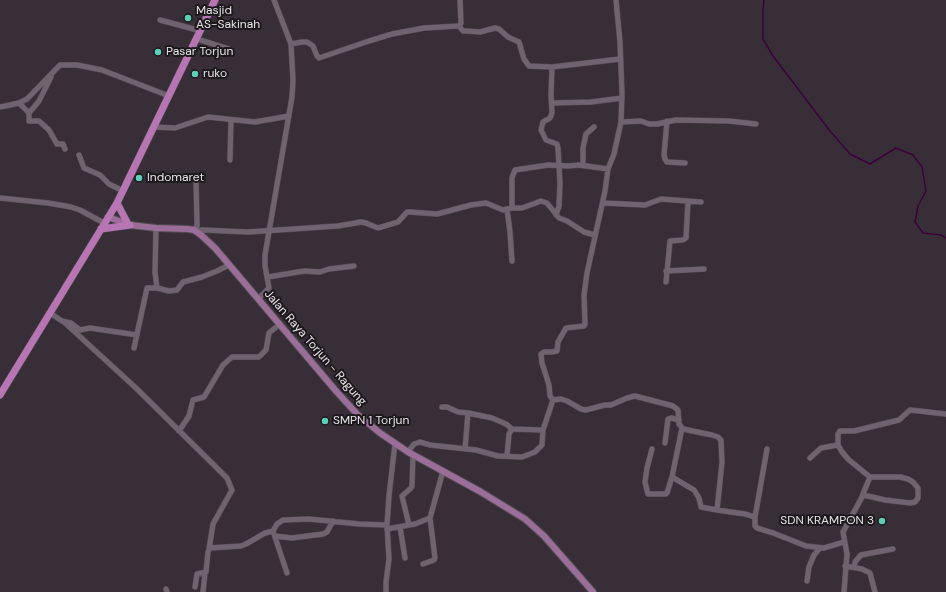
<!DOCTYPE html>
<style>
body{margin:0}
canvas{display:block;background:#382e37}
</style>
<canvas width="946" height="592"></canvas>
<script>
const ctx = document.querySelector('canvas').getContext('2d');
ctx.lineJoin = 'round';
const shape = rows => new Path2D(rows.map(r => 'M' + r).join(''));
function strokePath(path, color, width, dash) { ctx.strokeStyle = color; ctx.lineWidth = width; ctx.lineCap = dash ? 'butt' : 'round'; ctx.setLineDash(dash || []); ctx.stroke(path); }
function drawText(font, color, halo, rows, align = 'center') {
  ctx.font = font + ' "DM Sans",sans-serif'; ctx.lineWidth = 4; ctx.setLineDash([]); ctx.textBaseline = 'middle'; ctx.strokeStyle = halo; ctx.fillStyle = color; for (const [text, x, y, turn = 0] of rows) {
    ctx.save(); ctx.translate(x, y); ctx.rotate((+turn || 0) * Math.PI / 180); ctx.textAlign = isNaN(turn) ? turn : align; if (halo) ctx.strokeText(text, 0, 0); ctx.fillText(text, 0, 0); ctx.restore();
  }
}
strokePath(shape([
 [764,0,763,11,763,39,773,56,830,131,850,154,870,164,896,148,913,155,922,167,926,191,918,206,915,222,923,233,941,235,946,238]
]), '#3d003d', 1.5);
const minor = shape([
 [160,20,201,31],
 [459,26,463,31,467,31,480,32,495,28,499,29,508,37,519,42,524,59,529,66,552,67],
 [197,39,229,49],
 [291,44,302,42,307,42,313,46,317,56,319,58,369,41,392,34,424,28,459,26,461,23,460,0],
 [19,103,29,113,39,101,51,77],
 [552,103,591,102,622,98],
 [0,107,19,103,27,99,60,65,77,65,102,70,169,96],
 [29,113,29,121,39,121,49,130,57,144,63,144,65,149],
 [667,121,664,155,665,159,667,162,685,163],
 [621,122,641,121,649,124,657,124,676,120,729,121,756,124],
 [154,127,175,128,208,117,255,122,289,116],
 [79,155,84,168,100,175,109,184,123,191],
 [230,160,231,120],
 [583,165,583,148,586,134,594,127],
 [0,198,48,203,71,207,80,210,104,223],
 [603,203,645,205,661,199,701,202],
 [512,208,512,178,515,170,548,165,568,166,579,165,608,169],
 [507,209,510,232,512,261],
 [556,215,559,206,560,183,558,148,557,144,546,140,541,130,543,122,550,118,552,113,551,95,552,67,620,59],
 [156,228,155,272,157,288],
 [194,230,197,226,197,223,196,180],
 [201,235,201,230,203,230,248,232,338,226,361,222,366,223,378,228,398,222,407,212,410,212,437,214,471,205,486,203,503,210,512,208,522,208,541,201,547,203,559,218,567,221,584,232,595,235],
 [666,271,704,269],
 [268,277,304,271,320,272,329,269,354,266],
 [666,282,670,241,683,240,686,238,688,201],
 [258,299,269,288,265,266,265,255,292,97,293,80,291,44,274,0],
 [50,313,62,321,71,323,80,330,90,328,137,335],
 [64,322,137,389,227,478,232,490,213,524,209,549],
 [134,348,147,288,157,288,169,291,177,290,183,282,202,277,217,271,229,265],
 [553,400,561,399,567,401,581,409,586,410,605,405,611,405,627,398,635,396,673,406,678,410,679,424,683,429,712,435,718,437,721,440,722,462,717,510,745,514,755,517,755,526,757,528,773,533,806,546,824,548,844,542],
 [442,407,447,407,458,412,468,413,465,449],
 [468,413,492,418,506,424,512,429],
 [179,431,189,416,193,400,204,397,223,365,232,357,259,357,266,350,269,333,280,324],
 [665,443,668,419,671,418,679,420],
 [652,449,647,468,645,482,648,494,666,494,667,493,672,477,682,428],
 [408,452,414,444,420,442,430,445,476,450,498,456,522,457,535,452,542,445,543,430,553,400,550,396,549,385,542,363,541,354,544,352,551,352,557,351,558,342,566,328,584,326,585,324,584,295,587,273,605,191,608,169,614,154,621,122,622,93,620,42,616,0],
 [507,456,509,434,512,429,543,430],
 [810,458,821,448,838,445],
 [672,477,694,490,699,498,701,507,717,510],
 [863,495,885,500,910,503,915,502,918,498,918,488,913,482,908,479,900,477,870,477],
 [755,517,767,449],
 [409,525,402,496,411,488,412,486,413,455],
 [400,527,405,558],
 [387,529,415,524,430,518,443,471],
 [274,534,287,573],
 [275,536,292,538,323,534,327,532,333,521],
 [423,564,434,560,435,558,430,518],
 [845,566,862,569,870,573,875,592],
 [854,567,855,562,861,555,893,549],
 [807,581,809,567,814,555,820,548],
 [195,587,197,574,206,572,208,552,210,548,241,546,246,544,265,533,273,531,277,524,283,520,309,519,359,524,387,525],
 [166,589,167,592],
 [203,592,205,573],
 [386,592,386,582,389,559,387,525,389,496,395,443],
 [844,592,847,554,843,532,861,499,870,477,849,460,842,452,838,445,838,434,840,431,854,431,899,420,910,410,946,414]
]);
const major = shape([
 [108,217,130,225,156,228,187,229,194,230,201,235,215,248,336,391,357,414,380,433,408,452,481,492,525,519,544,536,593,592]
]);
const highway = shape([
 [117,203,128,224],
 [101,229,130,225],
 [0,395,117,203,215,0]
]);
strokePath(minor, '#534b53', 6);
strokePath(major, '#534b53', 8);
strokePath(highway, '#534b53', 8);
strokePath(minor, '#6e636e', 5);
strokePath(major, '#9a6e98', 6);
strokePath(highway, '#b775b4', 7);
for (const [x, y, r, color] of [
 [188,18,4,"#5eceb8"],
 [158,52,4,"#5eceb8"],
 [195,74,4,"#5eceb8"],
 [139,178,4,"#5eceb8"],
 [325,421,4,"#5eceb8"],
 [882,521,4,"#5eceb8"]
]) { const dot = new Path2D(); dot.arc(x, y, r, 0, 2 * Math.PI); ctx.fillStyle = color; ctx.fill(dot); strokePath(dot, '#1c181c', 1.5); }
drawText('12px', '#e8e2e8', '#1c181c', [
 ["Masjid",196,11],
 ["AS-Sakinah",196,25],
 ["Pasar Torjun",166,52],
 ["ruko",203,74],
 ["Indomaret",147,178],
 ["SMPN 1 Torjun",333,421],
 ["SDN KRAMPON 3",874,521,"right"]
], 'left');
drawText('12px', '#e8e2e8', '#1c181c', [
 ["Jalan Raya Torjun - Ragung",315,348,49]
]);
</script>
